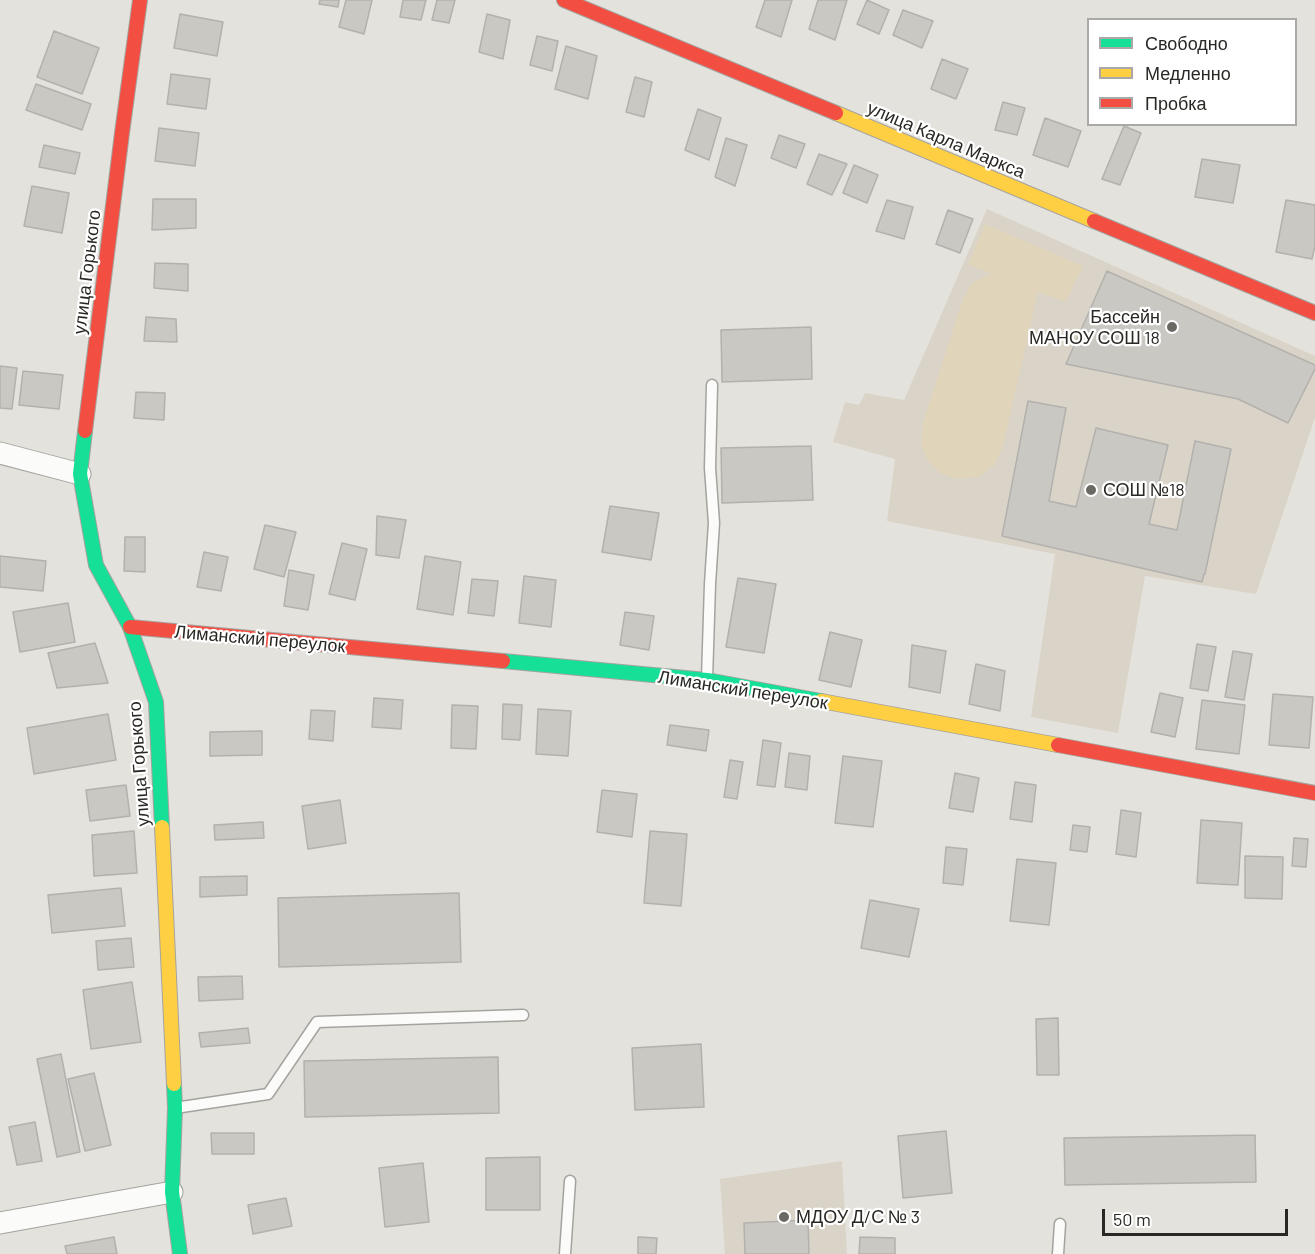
<!DOCTYPE html>
<meta charset="utf-8">
<style>
body{margin:0}
#map{position:relative;width:1315px;height:1254px;overflow:hidden;background:#e4e2dc;font-family:Barlow,sans-serif}
canvas{display:block}
.legend{position:absolute;left:1087px;top:18px;width:210px;height:108px;box-sizing:border-box;background:#fff;border:2px solid #aaa9a7;margin:0;padding:8px 10px;list-style:none;font-size:18px;color:#2a2824}
.legend li{display:flex;align-items:center;gap:12px;height:30px}
.legend b{width:30px;border:2px solid #aaa9a7}
.scale{position:absolute;left:1102px;top:1209px;width:186px;height:27px;box-sizing:border-box;border:3px solid #2a2824;border-top:0;padding-left:8px;font-size:18px;line-height:21px;white-space:nowrap;color:#2a2824;-webkit-text-stroke:4px #fff;paint-order:stroke}
</style>
<div id="map">
<canvas width="1315" height="1254"></canvas>
<ul class="legend">
<li><b style="height:8px;background:#16e098"></b>Свободно</li>
<li><b style="height:8px;background:#ffcf43"></b>Медленно</li>
<li><b style="height:8px;background:#f24e42"></b>Пробка</li>
</ul>
<div class="scale">50 m</div>
</div>
<script>
const ctx = document.querySelector('canvas').getContext('2d');
ctx.lineJoin = 'round';
function fill(path, color) { ctx.fillStyle = color; ctx.fill(path, 'evenodd'); }
const shape = rows => new Path2D(rows.map(r => 'M' + r).join(''));
function strokePath(path, color, width, dash) { ctx.strokeStyle = color; ctx.lineWidth = width; ctx.lineCap = dash ? 'butt' : 'round'; ctx.setLineDash(dash || []); ctx.stroke(path); }
function drawText(font, color, halo, rows, align = 'center') {
  ctx.font = font + ' Barlow,sans-serif'; ctx.lineWidth = 4.5; ctx.setLineDash([]); ctx.textBaseline = 'middle'; ctx.strokeStyle = halo; ctx.fillStyle = color; for (const [text, x, y, turn = 0] of rows) {
    ctx.save(); ctx.translate(x, y); ctx.rotate((+turn || 0) * Math.PI / 180); ctx.textAlign = isNaN(turn) ? turn : align; if (halo) ctx.strokeText(text, 0, 0); ctx.fillText(text, 0, 0); ctx.restore();
  }
}
fill(shape([
 [987,209,1315,356,1315,417,1256,594,1145,576,1118,733,1031,717,1055,554,887,521,895,459,833,442,845,402,859,405,865,393,904,400],
 [842,1161,847,1254,725,1254,720,1179]
]), '#dad4c8');
fill(shape([
 [985,224,1083,266,1066,302,1038,292,1003,446,995,464,979,477,956,479,940,473,928,461,921,445,923,422,963,299,972,283,991,273,968,265]
]), '#e0d4ba');
const building = shape([
 [320,0,339,0,338,7,319,4,320,0],
 [346,0,372,0,364,34,339,27,346,0],
 [403,0,426,0,421,20,400,17,403,0],
 [437,0,455,0,449,23,432,20,437,0],
 [765,0,792,0,781,37,756,27,765,0],
 [818,0,847,0,835,40,809,29,818,0],
 [867,0,889,10,879,34,857,24,867,0],
 [903,10,933,21,922,48,893,35,903,10],
 [180,14,223,22,217,56,174,48,180,14],
 [487,14,510,20,503,59,479,52,487,14],
 [54,31,99,48,82,94,37,77,54,31],
 [537,36,558,41,552,71,530,65,537,36],
 [566,46,597,56,588,99,555,89,566,46],
 [942,59,968,69,956,99,931,89,942,59],
 [171,74,210,79,206,109,167,104,171,74],
 [635,77,652,82,644,117,626,112,635,77],
 [36,84,91,104,82,130,26,110,36,84],
 [1003,102,1025,108,1017,135,995,130,1003,102],
 [698,109,721,118,709,160,685,150,698,109],
 [1045,118,1081,131,1068,167,1033,155,1045,118],
 [1124,126,1141,133,1120,185,1102,179,1124,126],
 [159,128,199,133,195,166,155,161,159,128],
 [779,135,805,144,796,168,771,158,779,135],
 [726,138,747,145,735,186,715,177,726,138],
 [44,145,80,153,75,174,39,167,44,145],
 [819,154,847,164,832,195,807,184,819,154],
 [1202,159,1240,165,1233,203,1195,197,1202,159],
 [854,165,878,175,867,203,843,193,854,165],
 [32,186,69,193,62,233,24,226,32,186],
 [153,199,196,199,196,228,152,230,153,199],
 [887,200,913,207,904,239,876,231,887,200],
 [1286,200,1315,205,1315,246,1312,259,1276,252,1286,200],
 [948,210,973,219,960,253,936,244,948,210],
 [155,263,188,264,188,291,154,288,155,263],
 [1107,271,1315,365,1315,369,1288,423,1238,399,1066,364,1107,271],
 [146,317,176,319,177,342,144,341,146,317],
 [811,327,812,379,722,382,721,330,811,327],
 [0,366,17,368,12,409,0,408,0,366],
 [23,371,63,375,59,409,19,405,23,371],
 [136,392,165,393,164,420,134,418,136,392],
 [1028,401,1066,408,1049,501,1076,507,1096,428,1168,445,1149,524,1177,530,1195,441,1231,449,1205,574,1204,574,1202,582,1002,536,1028,401],
 [811,446,813,500,722,503,721,448,811,446],
 [610,506,659,513,651,560,602,552,610,506],
 [377,516,406,520,399,558,376,555,377,516],
 [265,525,296,532,284,577,254,569,265,525],
 [125,537,145,537,145,572,124,571,125,537],
 [342,543,367,549,355,600,329,594,342,543],
 [204,552,228,557,221,591,197,587,204,552],
 [0,556,46,561,43,591,0,587,0,556],
 [425,556,461,562,453,615,417,609,425,556],
 [289,570,314,575,308,610,284,606,289,570],
 [524,576,556,580,551,627,519,623,524,576],
 [738,578,776,584,764,653,726,647,738,578],
 [472,579,498,581,494,616,468,613,472,579],
 [68,603,75,642,20,652,13,612,68,603],
 [625,612,654,616,649,650,620,645,625,612],
 [830,632,862,640,851,687,819,680,830,632],
 [95,643,108,683,57,688,48,653,95,643],
 [1197,644,1216,647,1208,691,1190,688,1197,644],
 [912,645,946,651,940,693,909,687,912,645],
 [1233,651,1252,654,1244,700,1225,697,1233,651],
 [976,664,1005,671,1000,711,969,704,976,664],
 [1160,693,1183,698,1175,737,1151,732,1160,693],
 [1273,694,1313,697,1309,748,1269,745,1273,694],
 [374,698,403,700,401,729,372,727,374,698],
 [1202,700,1245,705,1239,754,1196,749,1202,700],
 [503,704,522,705,520,740,502,739,503,704],
 [452,705,478,706,476,749,451,748,452,705],
 [538,709,571,711,568,756,536,754,538,709],
 [311,710,335,711,333,741,309,739,311,710],
 [108,714,116,760,34,774,27,728,108,714],
 [670,725,709,730,706,751,667,745,670,725],
 [262,731,262,755,210,756,210,732,262,731],
 [763,740,781,743,775,787,757,785,763,740],
 [789,753,810,756,807,790,785,787,789,753],
 [843,756,882,761,873,827,835,823,843,756],
 [730,760,743,762,737,799,724,797,730,760],
 [955,773,979,778,973,812,949,808,955,773],
 [1015,782,1036,785,1032,822,1010,819,1015,782],
 [126,785,130,816,90,821,86,790,126,785],
 [602,790,637,794,632,837,597,832,602,790],
 [340,800,346,843,308,849,302,806,340,800],
 [1121,810,1141,813,1136,857,1116,854,1121,810],
 [1201,820,1242,823,1238,885,1197,883,1201,820],
 [263,822,264,838,215,840,214,825,263,822],
 [1073,825,1090,827,1087,852,1070,850,1073,825],
 [134,831,137,873,94,876,92,835,134,831],
 [650,831,687,834,681,906,644,903,650,831],
 [1294,838,1308,839,1306,867,1292,866,1294,838],
 [946,847,967,849,963,885,943,883,946,847],
 [1245,856,1283,857,1282,899,1245,898,1245,856],
 [1017,859,1056,863,1049,925,1010,921,1017,859],
 [247,876,247,895,200,897,200,877,247,876],
 [121,888,125,926,52,933,48,895,121,888],
 [459,893,461,962,279,967,278,898,459,893],
 [870,900,919,909,909,957,861,948,870,900],
 [131,938,134,967,98,970,96,941,131,938],
 [242,976,243,999,199,1001,198,977,242,976],
 [132,982,141,1042,91,1049,83,990,132,982],
 [1058,1018,1059,1075,1037,1075,1036,1019,1058,1018],
 [248,1028,250,1043,201,1047,199,1033,248,1028],
 [701,1044,704,1107,635,1110,632,1048,701,1044],
 [61,1054,80,1152,57,1157,37,1059,61,1054],
 [498,1057,499,1113,305,1117,304,1061,498,1057],
 [94,1073,111,1145,85,1151,68,1079,94,1073],
 [35,1122,42,1161,17,1165,9,1127,35,1122],
 [946,1131,952,1193,903,1198,898,1136,946,1131],
 [211,1133,254,1133,254,1154,212,1154,211,1133],
 [1255,1135,1256,1182,1065,1185,1064,1138,1255,1135],
 [540,1157,540,1210,486,1210,486,1158,540,1157],
 [423,1163,429,1222,385,1227,379,1168,423,1163],
 [286,1198,292,1226,253,1234,248,1205,286,1198],
 [808,1220,809,1254,745,1254,744,1223,808,1220],
 [114,1237,117,1254,67,1254,65,1246,114,1237],
 [638,1237,657,1238,656,1254,638,1254,638,1237],
 [860,1237,895,1238,895,1254,859,1254,860,1237]
]);
fill(building, '#cac8c3');
strokePath(building, '#b3b1ad', 1.5);
const lane = shape([
 [707,679,710,584,714,523,710,468,712,385],
 [175,1108,268,1094,317,1022,523,1015],
 [565,1254,570,1181],
 [1058,1254,1060,1224]
]);
const street = shape([
 [0,453,80,474],
 [0,1223,172,1192]
]);
const fast = shape([
 [85,431,80,474,96,565,130,627,156,702,162,827],
 [503,661,707,680,821,701],
 [174,1084,175,1108,172,1192,180,1254]
]);
const slow = shape([
 [836,113,1094,221],
 [821,701,1058,745],
 [162,827,174,1084]
]);
const jam = shape([
 [564,0,836,113],
 [1094,221,1315,313],
 [85,431,122,133,140,0],
 [130,627,503,661],
 [1058,745,1315,793]
]);
strokePath(lane, '#a5a39f', 13);
strokePath(street, '#a5a39f', 23);
strokePath(fast, '#a5a39f', 16);
strokePath(slow, '#a5a39f', 16);
strokePath(jam, '#a5a39f', 16);
strokePath(lane, '#fbfbfa', 10);
strokePath(street, '#fbfbfa', 21);
strokePath(fast, '#16e098', 14);
strokePath(slow, '#ffcf43', 14);
strokePath(jam, '#f24e42', 14);
for (const [x, y, r, color] of [
 [1172,327,6,"#6b6964"],
 [1091,490,6,"#6b6964"],
 [784,1217,6,"#6b6964"]
]) { const dot = new Path2D(); dot.arc(x, y, r, 0, 2 * Math.PI); ctx.fillStyle = color; ctx.fill(dot); strokePath(dot, '#fff', 2); }
drawText('18px', '#2a2824', '#fff', [
 ["улица Карла Маркса",946,140,23],
 ["улица Горького",87,272,-83],
 ["Лиманский переулок",260,639,5],
 ["Лиманский переулок",743,690,9],
 ["улица Горького",139,764,-94]
]);
drawText('18px', '#2a2824', '#fff', [
 ["Бассейн",1160,317,"right"],
 ["МАНОУ СОШ 18",1160,338,"right"],
 ["СОШ №18",1103,490],
 ["МДОУ Д/С № 3",796,1217]
], 'left');
</script>
